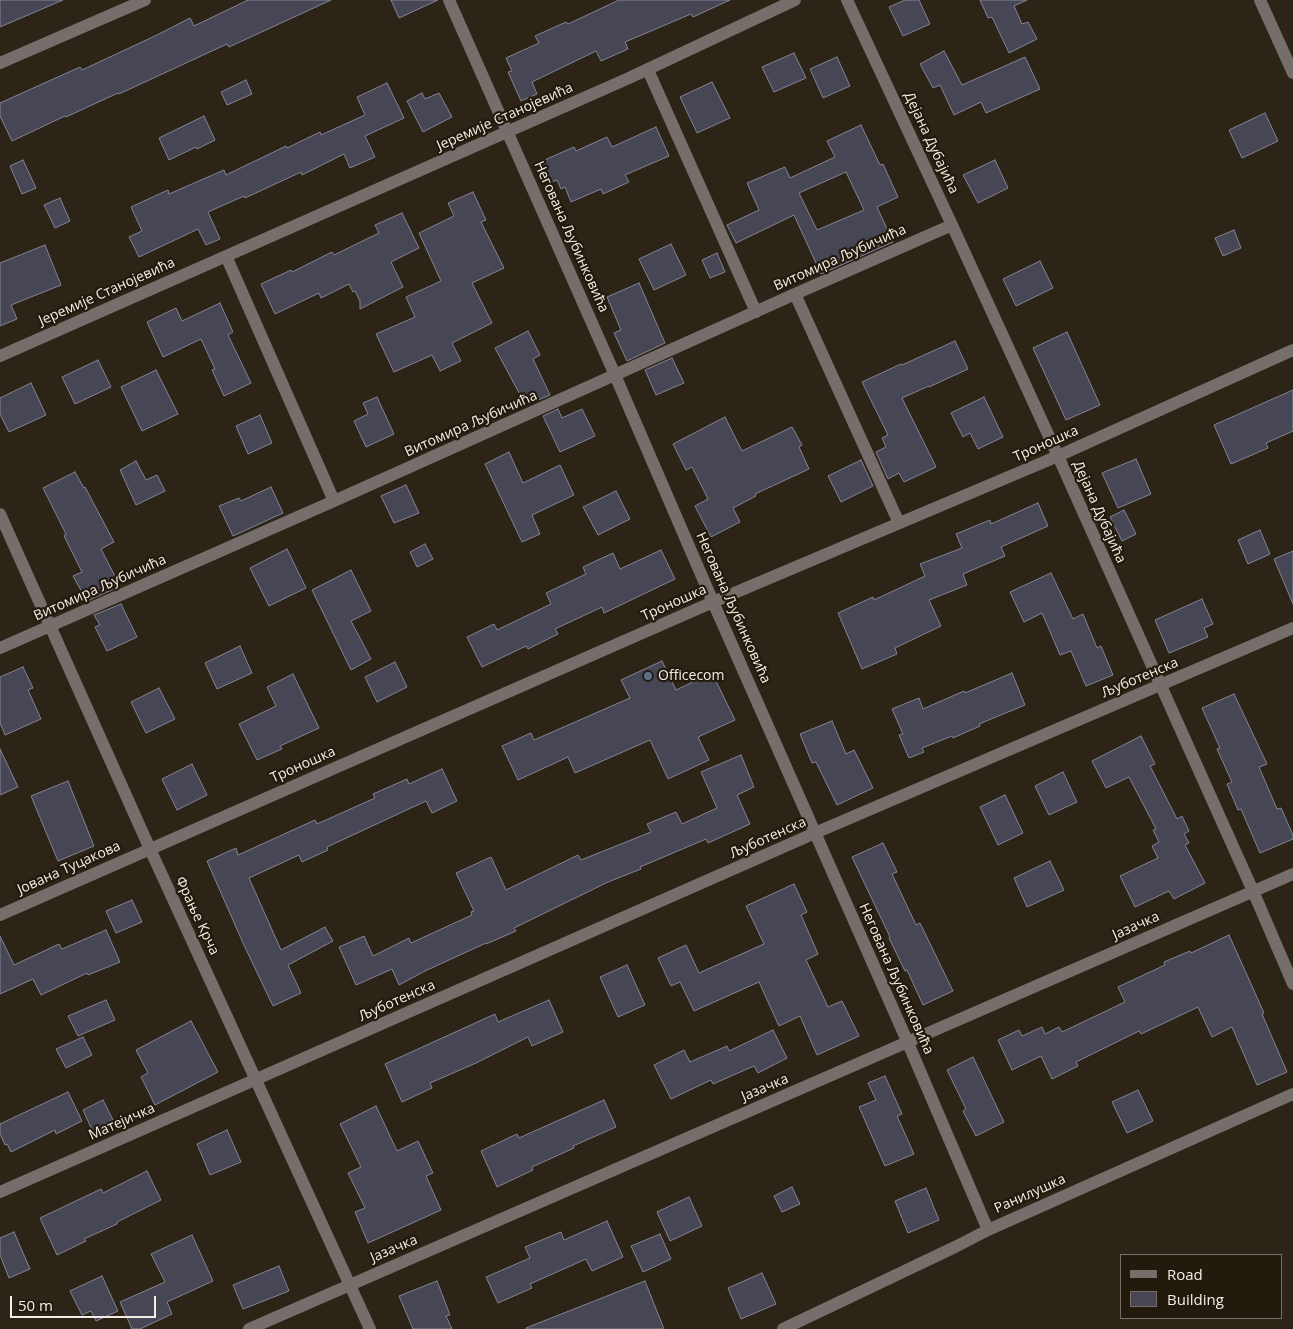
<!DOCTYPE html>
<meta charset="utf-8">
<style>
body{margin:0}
#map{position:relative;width:1293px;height:1329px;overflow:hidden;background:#2c2417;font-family:"Open Sans",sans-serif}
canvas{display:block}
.legend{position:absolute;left:1120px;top:1254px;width:162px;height:65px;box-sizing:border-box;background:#231a0e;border:1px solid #766e64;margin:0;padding:6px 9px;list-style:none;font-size:15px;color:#f3ede5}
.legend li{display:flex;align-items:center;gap:10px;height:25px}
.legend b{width:25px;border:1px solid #766e64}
.scale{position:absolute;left:10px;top:1296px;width:146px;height:22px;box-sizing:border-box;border:2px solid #f3ede5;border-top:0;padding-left:6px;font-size:15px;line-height:18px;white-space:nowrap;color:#f3ede5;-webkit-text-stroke:4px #231a0e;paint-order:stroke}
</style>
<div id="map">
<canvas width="1293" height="1329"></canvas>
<ul class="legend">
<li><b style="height:6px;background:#766e6a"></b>Road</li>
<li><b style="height:14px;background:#464655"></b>Building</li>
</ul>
<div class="scale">50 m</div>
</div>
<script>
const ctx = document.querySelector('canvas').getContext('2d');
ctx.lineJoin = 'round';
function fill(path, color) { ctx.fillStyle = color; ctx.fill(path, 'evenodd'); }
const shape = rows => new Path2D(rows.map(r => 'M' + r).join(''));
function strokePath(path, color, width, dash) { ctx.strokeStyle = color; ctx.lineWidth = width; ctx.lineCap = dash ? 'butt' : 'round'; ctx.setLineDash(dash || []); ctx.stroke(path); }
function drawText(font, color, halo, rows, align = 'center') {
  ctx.font = font + ' "Open Sans",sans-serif'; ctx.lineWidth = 4.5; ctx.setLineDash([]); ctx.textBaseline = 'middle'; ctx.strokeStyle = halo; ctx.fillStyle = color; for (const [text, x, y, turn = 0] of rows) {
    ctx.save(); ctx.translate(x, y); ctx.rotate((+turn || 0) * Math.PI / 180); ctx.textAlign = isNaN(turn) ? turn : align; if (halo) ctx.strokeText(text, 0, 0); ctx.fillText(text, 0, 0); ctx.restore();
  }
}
const building = shape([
 [0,0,63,0,0,27,0,0],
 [248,0,331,0,229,47,227,44,119,94,118,93,66,117,65,116,12,141,0,116,0,103,80,67,82,70,157,35,190,18,194,26,248,0],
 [391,0,438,0,399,18,391,0],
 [619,0,730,0,693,17,691,14,625,42,628,49,601,61,596,51,532,82,537,94,521,101,508,72,512,71,506,58,539,43,535,36,566,22,568,24,619,0],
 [905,0,919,0,930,24,903,36,889,7,905,0],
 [980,0,1027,0,1014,6,1022,24,1028,22,1037,39,1009,53,992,17,988,18,980,0],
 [944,51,962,85,1025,57,1040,89,986,113,981,102,954,115,940,85,933,88,920,64,944,51],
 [794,53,806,78,774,92,762,67,794,53],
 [837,57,850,86,823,98,810,69,837,57],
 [246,80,252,94,227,105,221,92,246,80],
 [712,82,730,118,697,133,680,97,712,82],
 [387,83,404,118,365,136,375,157,350,168,344,154,302,175,301,172,245,198,244,196,208,212,220,239,206,245,198,229,139,257,129,237,142,231,131,207,168,190,169,194,224,170,226,175,286,146,287,148,320,132,321,135,365,115,357,97,387,83],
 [422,93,425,99,439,93,452,117,423,132,407,101,422,93],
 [1265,113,1278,141,1242,158,1229,130,1265,113],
 [204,116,215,140,197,149,196,147,169,160,159,138,204,116],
 [861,125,880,165,883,164,898,197,877,207,893,242,821,274,794,215,736,243,727,225,759,210,747,183,785,167,790,178,835,157,827,141,861,125],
 [846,172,864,210,817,230,799,193,846,172],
 [656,127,669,156,625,175,629,182,603,194,601,189,571,202,565,187,561,189,557,180,549,183,540,162,574,147,576,151,607,137,612,147,656,127],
 [23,160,36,188,22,194,10,166,23,160],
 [995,160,1008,188,978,203,963,175,995,160],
 [473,192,486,220,481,222,504,268,472,283,492,323,452,343,461,361,440,371,432,355,394,372,376,334,415,317,406,297,441,281,419,233,454,216,448,203,473,192],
 [60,198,70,221,55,228,44,205,60,198],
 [402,213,419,248,391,262,403,287,360,309,360,301,355,291,353,292,349,284,321,298,319,293,275,314,261,284,291,270,292,272,332,252,334,255,379,233,375,225,402,213],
 [1234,230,1241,248,1223,256,1215,238,1234,230],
 [671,244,686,275,654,290,639,259,671,244],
 [45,245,61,285,11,305,17,319,0,326,0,263,45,245],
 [717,253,725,272,710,278,702,260,717,253],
 [1040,261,1053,288,1016,306,1003,279,1040,261],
 [639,283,665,343,627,361,614,333,621,330,607,297,639,283],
 [220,303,233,332,228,335,251,383,224,396,212,370,215,369,201,339,163,357,147,322,176,308,182,321,220,303],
 [528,331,540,355,533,359,550,395,536,401,535,399,525,404,495,348,528,331],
 [1067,332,1100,405,1066,420,1033,348,1067,332],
 [955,341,968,369,929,387,929,386,902,398,936,467,904,482,899,473,888,479,876,452,886,447,882,438,888,435,862,382,901,364,902,365,955,341],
 [672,358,684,383,656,395,645,370,672,358],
 [98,360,111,387,75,404,62,377,98,360],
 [156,370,178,414,142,431,121,387,156,370],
 [31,383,46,415,9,432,0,414,0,398,31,383],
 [1293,390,1293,431,1266,443,1268,448,1231,464,1214,425,1293,390],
 [377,397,394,434,366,447,354,421,368,414,363,403,377,397],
 [984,397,1003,437,978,449,970,433,963,437,951,413,984,397],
 [558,409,562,418,582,409,595,436,560,452,543,416,558,409],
 [260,415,272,443,248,454,236,426,260,415],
 [725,417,742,451,792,427,802,445,799,447,809,469,755,494,756,496,733,508,740,522,711,537,695,506,708,499,692,467,686,470,673,444,725,417],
 [509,452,523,483,560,465,574,495,532,515,540,534,522,542,485,464,509,452],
 [1136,459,1151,494,1118,508,1102,473,1136,459],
 [861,460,873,486,841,502,828,476,861,460],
 [136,461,146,480,157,475,165,491,136,505,120,470,136,461],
 [75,472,84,488,85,487,114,542,101,549,119,584,113,588,114,589,87,601,73,576,82,572,64,536,66,534,43,488,75,472],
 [406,485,419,513,394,523,381,496,406,485],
 [271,487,283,513,233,536,219,506,239,498,241,501,271,487],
 [616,491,630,519,598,535,583,507,616,491],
 [1038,503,1048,526,1001,547,1005,556,963,574,967,585,929,600,941,626,895,648,897,654,862,669,838,613,873,597,874,600,925,576,920,564,962,548,956,534,990,520,991,524,1038,503],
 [1124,510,1136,534,1122,541,1110,517,1124,510],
 [1260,530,1270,554,1248,564,1238,540,1260,530],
 [425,544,433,559,417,567,410,552,425,544],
 [287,549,306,588,269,606,250,568,287,549],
 [661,550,675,579,604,613,602,607,555,629,558,634,528,649,526,646,482,667,467,637,494,624,497,630,551,604,546,593,586,574,583,567,613,553,620,569,661,550],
 [1293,551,1293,604,1274,559,1293,551],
 [351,570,371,611,351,621,371,659,351,670,312,590,351,570],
 [1051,573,1073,619,1083,614,1097,648,1101,646,1113,675,1086,686,1071,651,1060,655,1042,613,1024,622,1010,592,1051,573],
 [1202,599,1213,624,1204,628,1208,637,1169,653,1155,620,1202,599],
 [121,604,137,637,107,651,95,627,100,625,94,615,121,604],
 [240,646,252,673,217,689,205,663,240,646],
 [662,661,676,690,712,673,735,720,698,737,709,760,668,779,650,740,575,773,568,757,518,780,502,746,531,733,534,740,630,698,621,680,662,661],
 [395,662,407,687,377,702,365,677,395,662],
 [23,667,33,688,28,690,41,719,5,735,0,723,0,677,23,667],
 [1012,673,1025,705,979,724,980,726,953,738,952,736,922,748,924,752,909,758,899,735,903,734,892,709,919,698,923,709,964,691,965,693,1012,673],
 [293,674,319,728,280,746,282,749,257,760,239,724,276,706,267,687,293,674],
 [159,688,175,719,146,733,131,702,159,688],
 [1234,694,1267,764,1259,767,1277,809,1281,808,1293,835,1293,839,1260,853,1241,809,1238,810,1227,784,1232,782,1217,749,1220,748,1202,708,1234,694],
 [832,721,846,754,854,750,873,788,837,805,816,762,812,763,800,734,832,721],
 [1141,736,1155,764,1150,766,1177,819,1182,816,1189,831,1184,834,1189,843,1185,845,1205,883,1174,899,1169,891,1135,907,1120,876,1158,858,1152,846,1159,842,1153,830,1156,829,1129,777,1106,788,1092,761,1141,736],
 [0,749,18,787,0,795,0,749],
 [741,755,754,787,737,795,750,824,708,843,706,839,640,867,641,869,608,882,514,928,516,931,486,944,486,943,425,971,399,985,392,969,356,985,339,947,364,936,373,956,409,938,411,943,472,915,471,912,474,911,456,873,491,857,506,890,578,855,581,860,651,832,647,824,676,812,682,824,717,808,701,772,741,755],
 [192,764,207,795,177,810,162,779,192,764],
 [442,769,457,801,432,813,426,801,327,847,328,850,302,862,299,855,249,878,281,950,325,927,333,941,288,965,301,993,273,1006,243,943,207,861,236,848,238,855,315,820,317,824,375,798,373,794,407,779,409,784,442,769],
 [1063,772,1077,802,1049,815,1035,786,1063,772],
 [68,781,94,846,58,861,31,796,68,781],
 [1005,795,1023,833,998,845,980,807,1005,795],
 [883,843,897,872,892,874,916,925,920,923,953,991,923,1005,907,970,905,971,889,938,890,937,852,857,883,843],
 [1050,861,1064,890,1027,907,1014,878,1050,861],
 [794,884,807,912,801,915,818,954,806,960,828,1007,842,1001,859,1036,817,1055,800,1016,779,1026,759,982,694,1011,680,982,671,986,658,958,686,945,699,973,764,944,746,906,794,884],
 [132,900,142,922,116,933,106,911,132,900],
 [106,930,120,962,88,975,87,973,41,995,33,979,0,994,0,936,14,965,59,944,62,949,106,930],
 [1229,935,1264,1013,1262,1014,1287,1072,1257,1085,1232,1027,1212,1037,1198,1007,1141,1034,1139,1031,1076,1062,1078,1066,1052,1079,1041,1056,1012,1070,998,1040,1019,1030,1022,1036,1042,1027,1045,1034,1059,1027,1062,1032,1125,1002,1118,987,1165,965,1164,962,1190,951,1191,953,1229,935],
 [627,965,645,1005,618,1017,600,977,627,965],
 [106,1000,115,1020,78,1036,68,1016,106,1000],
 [549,1000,563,1032,532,1046,528,1037,476,1063,430,1083,432,1088,402,1102,385,1064,495,1014,498,1022,549,1000],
 [191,1021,218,1072,155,1105,141,1077,148,1073,136,1050,191,1021],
 [773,1030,787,1058,758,1073,754,1066,713,1084,711,1080,671,1099,654,1065,684,1050,690,1062,727,1046,729,1051,773,1030],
 [83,1037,92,1055,66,1068,56,1049,83,1037],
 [973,1057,1004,1122,976,1136,963,1111,966,1109,947,1070,973,1057],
 [885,1076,902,1114,897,1116,914,1154,885,1166,859,1107,876,1100,868,1083,885,1076],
 [1138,1090,1153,1121,1127,1133,1112,1102,1138,1090],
 [68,1092,82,1121,56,1134,55,1130,11,1152,7,1144,5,1145,0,1134,0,1124,68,1092],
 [103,1100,113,1120,92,1130,83,1110,103,1100],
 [604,1100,616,1127,573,1146,574,1148,532,1167,533,1170,497,1187,481,1151,517,1134,519,1138,604,1100],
 [376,1106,397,1151,418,1141,433,1173,426,1176,441,1210,368,1243,355,1212,365,1208,348,1173,361,1167,340,1124,376,1106],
 [227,1130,241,1162,210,1175,197,1144,227,1130],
 [147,1171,161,1200,117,1222,117,1224,84,1239,86,1241,57,1255,40,1218,101,1189,103,1193,147,1171],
 [792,1187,800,1204,782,1212,774,1196,792,1187],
 [926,1188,939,1220,908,1233,895,1201,926,1188],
 [689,1197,702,1226,670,1241,657,1212,689,1197],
 [607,1221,623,1257,592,1271,586,1259,530,1284,532,1288,498,1303,486,1277,530,1258,525,1247,561,1232,564,1240,607,1221],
 [14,1232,30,1269,9,1278,0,1255,0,1238,14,1232],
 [660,1234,671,1259,643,1272,631,1246,660,1234],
 [192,1235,213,1281,167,1302,172,1314,140,1329,132,1329,120,1302,165,1282,151,1254,192,1235],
 [279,1266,289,1291,243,1309,233,1285,279,1266],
 [762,1273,776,1304,741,1319,728,1288,762,1273],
 [102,1276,118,1311,96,1321,91,1311,82,1315,70,1291,102,1276],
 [437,1281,450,1315,446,1316,452,1329,413,1329,399,1296,437,1281],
 [645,1281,664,1329,526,1329,526,1328,645,1281]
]);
fill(building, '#464655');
strokePath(building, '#848496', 1);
strokePath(shape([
 [449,0,615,375,713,602,908,1043,988,1230],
 [847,0,952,225,1058,456,1253,891,1293,984],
 [1260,0,1293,73],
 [0,63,145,0],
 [648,70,756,312],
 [226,256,334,501],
 [795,294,899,523],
 [0,356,629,78,795,0],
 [0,514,150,849,370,1329],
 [0,648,334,501,795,294,952,225],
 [0,915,713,602,1058,456,1293,350],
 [0,1192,815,833,1293,628],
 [249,1329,1293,874],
 [783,1329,955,1247,988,1230,1293,1094]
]), '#766e6a', 12);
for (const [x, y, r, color] of [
 [648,676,5,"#5c6f8a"]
]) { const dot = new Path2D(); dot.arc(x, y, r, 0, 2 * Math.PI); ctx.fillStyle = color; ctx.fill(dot); strokePath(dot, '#231a0e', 2); }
drawText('14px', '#f3ede5', '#231a0e', [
 ["Јеремије Станојевића",505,117,-24],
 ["Дејана Дубајића",931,143,65],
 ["Негована Љубинковића",571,237,66],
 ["Витомира Љубичића",840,258,-24],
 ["Јеремије Станојевића",107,292,-24],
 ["Витомира Љубичића",471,424,-24],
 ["Троношка",1046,444,-24],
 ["Дејана Дубајића",1099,512,66],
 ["Витомира Љубичића",100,588,-24],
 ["Троношка",674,603,-24],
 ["Негована Љубинковића",733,608,66],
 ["Љуботенска",1140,678,-23],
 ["Троношка",303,765,-24],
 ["Љуботенска",768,838,-24],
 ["Јована Туцакова",69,868,-24],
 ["Фрање Крча",197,916,65],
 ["Јазачка",1136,926,-24],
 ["Негована Љубинковића",896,979,66],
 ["Љуботенска",397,1001,-24],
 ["Јазачка",765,1088,-23],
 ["Матејичка",122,1122,-24],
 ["Ранилушка",1030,1194,-24],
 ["Јазачка",394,1249,-23]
]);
drawText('14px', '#f3ede5', '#231a0e', [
 ["Officecom",658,676]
], 'left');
</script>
